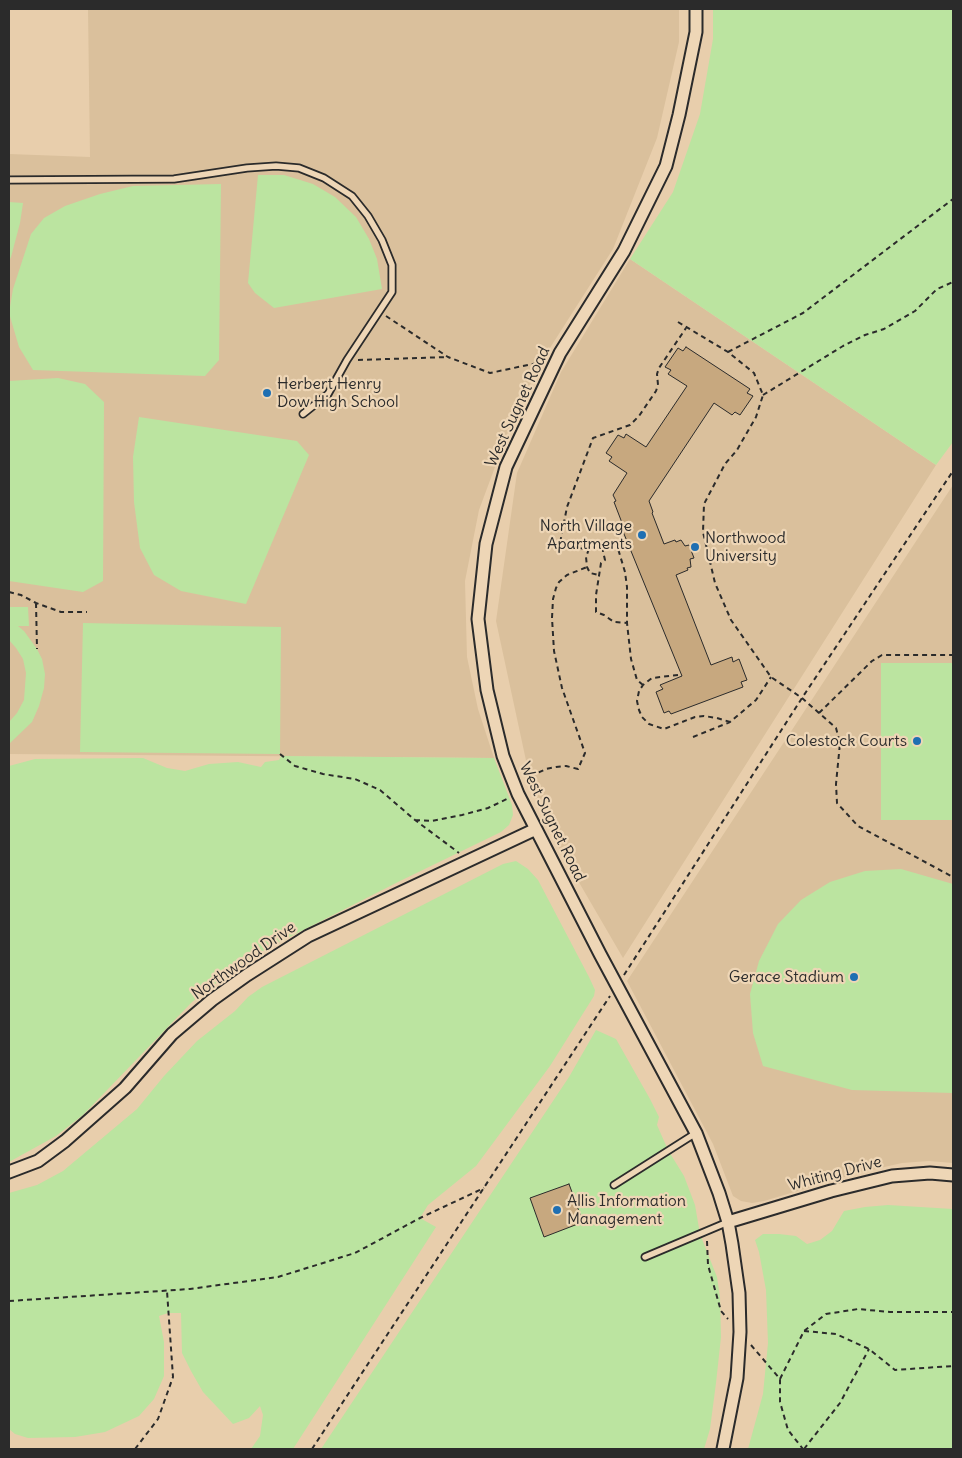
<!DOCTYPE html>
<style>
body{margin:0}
#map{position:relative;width:962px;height:1458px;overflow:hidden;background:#e8ceac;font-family:Delius,sans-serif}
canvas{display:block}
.frame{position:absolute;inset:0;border:10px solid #2b2b2b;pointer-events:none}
</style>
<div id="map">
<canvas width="962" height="1458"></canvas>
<div class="frame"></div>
</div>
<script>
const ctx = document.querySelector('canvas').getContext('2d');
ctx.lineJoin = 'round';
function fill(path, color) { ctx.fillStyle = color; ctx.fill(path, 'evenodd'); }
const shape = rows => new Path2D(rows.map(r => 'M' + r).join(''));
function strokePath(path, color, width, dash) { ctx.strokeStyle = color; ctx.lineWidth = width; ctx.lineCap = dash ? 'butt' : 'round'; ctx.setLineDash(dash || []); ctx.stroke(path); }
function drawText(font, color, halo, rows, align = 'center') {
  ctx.font = font + ' Delius,sans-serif'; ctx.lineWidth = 4.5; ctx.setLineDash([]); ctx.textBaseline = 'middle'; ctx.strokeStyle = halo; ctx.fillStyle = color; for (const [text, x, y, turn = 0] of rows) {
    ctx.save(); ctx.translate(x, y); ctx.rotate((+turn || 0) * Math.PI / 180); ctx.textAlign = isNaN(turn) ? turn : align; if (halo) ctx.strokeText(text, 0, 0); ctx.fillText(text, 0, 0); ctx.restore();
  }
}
fill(shape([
 [88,9,679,9,679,42,657,138,613,249,541,362,511,424,479,510,465,581,467,657,478,709,494,758,9,754,9,154,90,157],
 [630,259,936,465,623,958,559,848,533,793,496,621,517,473,561,372],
 [953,485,953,1163,929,1161,902,1163,858,1173,764,1201,752,1203,741,1201,733,1196,713,1144,627,981]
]), '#dac09c');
fill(shape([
 [713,9,953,9,953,442,936,465,630,259,673,192,700,114,713,39],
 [258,175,284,175,313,184,335,197,356,217,369,239,377,259,382,289,274,308,255,293,248,283],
 [221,184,219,360,205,376,33,370,19,347,9,313,13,289,31,234,44,218,65,206,100,194,133,186],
 [9,202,23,203,20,223,11,257,9,261],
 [58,378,85,384,104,402,103,581,83,592,9,581,9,381],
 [139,417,297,441,309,455,246,604,181,591,154,575,140,548,134,502,133,457],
 [9,607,28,607,29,626,18,626,24,631,37,649,42,659,45,674,44,688,39,706,32,722,9,744,9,722,17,713,24,700,26,673,23,659,16,648,9,640],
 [83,623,281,627,280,754,80,752],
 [881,663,953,663,953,820,881,820],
 [281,756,494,758,512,805,513,815,509,825,501,832,400,881,270,947,241,964,192,1002,83,1115,56,1136,9,1162,9,766,35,759,143,758,167,768,185,771,209,764,238,762,261,767,265,762,279,760],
 [516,861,528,869,538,880,589,977,595,990,594,996,550,1066,476,1166,428,1205,420,1218,436,1227,293,1449,251,1449,260,1436,263,1415,260,1406,249,1418,233,1424,203,1392,191,1371,182,1353,181,1313,168,1313,159,1316,164,1342,164,1376,154,1399,139,1416,105,1432,75,1437,28,1438,15,1434,9,1429,9,1193,37,1185,63,1171,137,1109,164,1076,197,1041,235,1011,248,997,262,987,503,864],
 [901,869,953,884,953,1093,852,1090,763,1066,753,1033,750,994,759,961,778,924,801,900,830,882,865,871],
 [596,1030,616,1039,650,1099,659,1117,657,1125,668,1150,684,1176,695,1205,700,1234,717,1277,720,1297,721,1337,716,1383,710,1429,704,1449,321,1449,569,1077],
 [888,1205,953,1209,953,1449,748,1449,763,1394,768,1343,766,1290,759,1252,755,1240,763,1234,779,1234,796,1236,807,1244,820,1240,832,1231,844,1211,865,1207]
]), '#bbe4a0');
const building = shape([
 [686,347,750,389,747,393,753,396,740,415,735,412,732,415,714,403,649,501,653,512,652,513,664,544,675,540,676,542,681,540,685,546,689,545,694,558,690,559,691,567,687,568,688,570,676,575,711,665,732,657,733,662,739,659,747,680,741,682,743,687,671,714,669,711,664,713,656,692,663,689,660,685,682,676,622,529,624,528,614,502,616,501,613,495,627,473,609,461,612,457,606,453,618,435,624,438,626,434,646,447,687,386,668,374,671,370,665,367,678,348,683,351,686,347],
 [569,1184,583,1222,544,1237,530,1198,569,1184]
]);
fill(building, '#c7a87f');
strokePath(building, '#2b2b2b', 1);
const service = shape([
 [9,180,174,179,247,168,276,166,299,168,324,178,352,196,368,216,382,240,392,265,392,292,347,360,328,394,303,414],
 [614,1185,696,1133],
 [645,1257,728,1222]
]);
const minor = shape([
 [696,9,696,32,679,115,666,166,624,251,560,353,506,467,486,544,478,619,487,690,503,756,518,794,600,954,696,1133,719,1193,728,1222,732,1244,739,1293,740,1332,737,1378,723,1449],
 [9,1172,38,1161,65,1141,125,1088,172,1034,212,1000,247,975,308,936,536,829],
 [728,1222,831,1191,892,1176,930,1173,953,1175]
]);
strokePath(service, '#2b2b2b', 9);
strokePath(minor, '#2b2b2b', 15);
strokePath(shape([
 [386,316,448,357,490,373,542,362],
 [678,322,728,352,754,373,763,395,756,417,737,450,725,464,704,504,703,532,715,583,731,620,771,677,802,698,836,728,840,743,836,784,837,803,858,826,953,877],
 [728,352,803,313,953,199],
 [358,360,448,357],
 [763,395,843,346,865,335,884,329,915,311,937,289,953,282],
 [602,547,605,560,601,563,596,595,596,612,604,615,614,622,627,623],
 [589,549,586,557,587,567,590,573,599,575],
 [9,592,21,595,36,603,61,612,87,612],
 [36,603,37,649],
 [678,675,652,678,643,685,639,691,637,701,639,710,642,717,649,724,664,729,695,717,704,716,717,718,730,722],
 [643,685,637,680,631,659,627,623,627,587,625,572,616,542,597,548,584,549,560,543,567,507,593,438,630,425,639,416,656,391,658,385,657,374,659,368,686,328],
 [819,713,872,661,882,655,953,655],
 [693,737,730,722,756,700,771,677],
 [280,754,295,766,323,774,355,779,380,790,415,820,459,853],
 [528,785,531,776,546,769,556,767,566,766,578,769,585,753,562,688,554,651,552,618,553,599,556,588,559,582,567,575,587,567],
 [415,820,432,821,462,815,488,808,509,798],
 [624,975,802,698,953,471],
 [707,1241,708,1265,721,1311,728,1319],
 [9,1301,190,1289,278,1277,355,1253,420,1218,484,1188],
 [804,1331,836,1334,869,1349,895,1370,953,1366],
 [751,1345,780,1379,780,1402,788,1430,803,1449],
 [780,1379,804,1331,826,1314,858,1309,890,1312,953,1312],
 [135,1449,158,1419,173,1377,167,1291],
 [312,1449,610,996],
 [804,1449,840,1403,869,1349]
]), '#2b2b2b', 2, [5, 4]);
strokePath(service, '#eed6b6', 5.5);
strokePath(minor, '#eed6b6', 11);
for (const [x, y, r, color] of [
 [267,393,5,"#1f6fb2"],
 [642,535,5,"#1f6fb2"],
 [695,547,5,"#1f6fb2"],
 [917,741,5,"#1f6fb2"],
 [854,977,5,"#1f6fb2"],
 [557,1210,5,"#1f6fb2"]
]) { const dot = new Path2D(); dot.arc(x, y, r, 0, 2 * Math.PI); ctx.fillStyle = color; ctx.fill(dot); strokePath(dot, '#eed6b6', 2); }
drawText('16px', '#2b2b2b', '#eed6b6', [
 ["Herbert Henry",277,384],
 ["Dow High School",277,402],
 ["North Village",632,526,"right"],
 ["Apartments",632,544,"right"],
 ["Northwood",705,538],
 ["University",705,556],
 ["Colestock Courts",907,741,"right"],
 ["Gerace Stadium",844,977,"right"],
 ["Allis Information",567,1201],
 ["Management",567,1219]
], 'left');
drawText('16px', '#2b2b2b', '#eed6b6', [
 ["West Sugnet Road",518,407,-65],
 ["West Sugnet Road",552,822,64],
 ["Northwood Drive",244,961,-35],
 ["Whiting Drive",835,1174,-15]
]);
</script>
